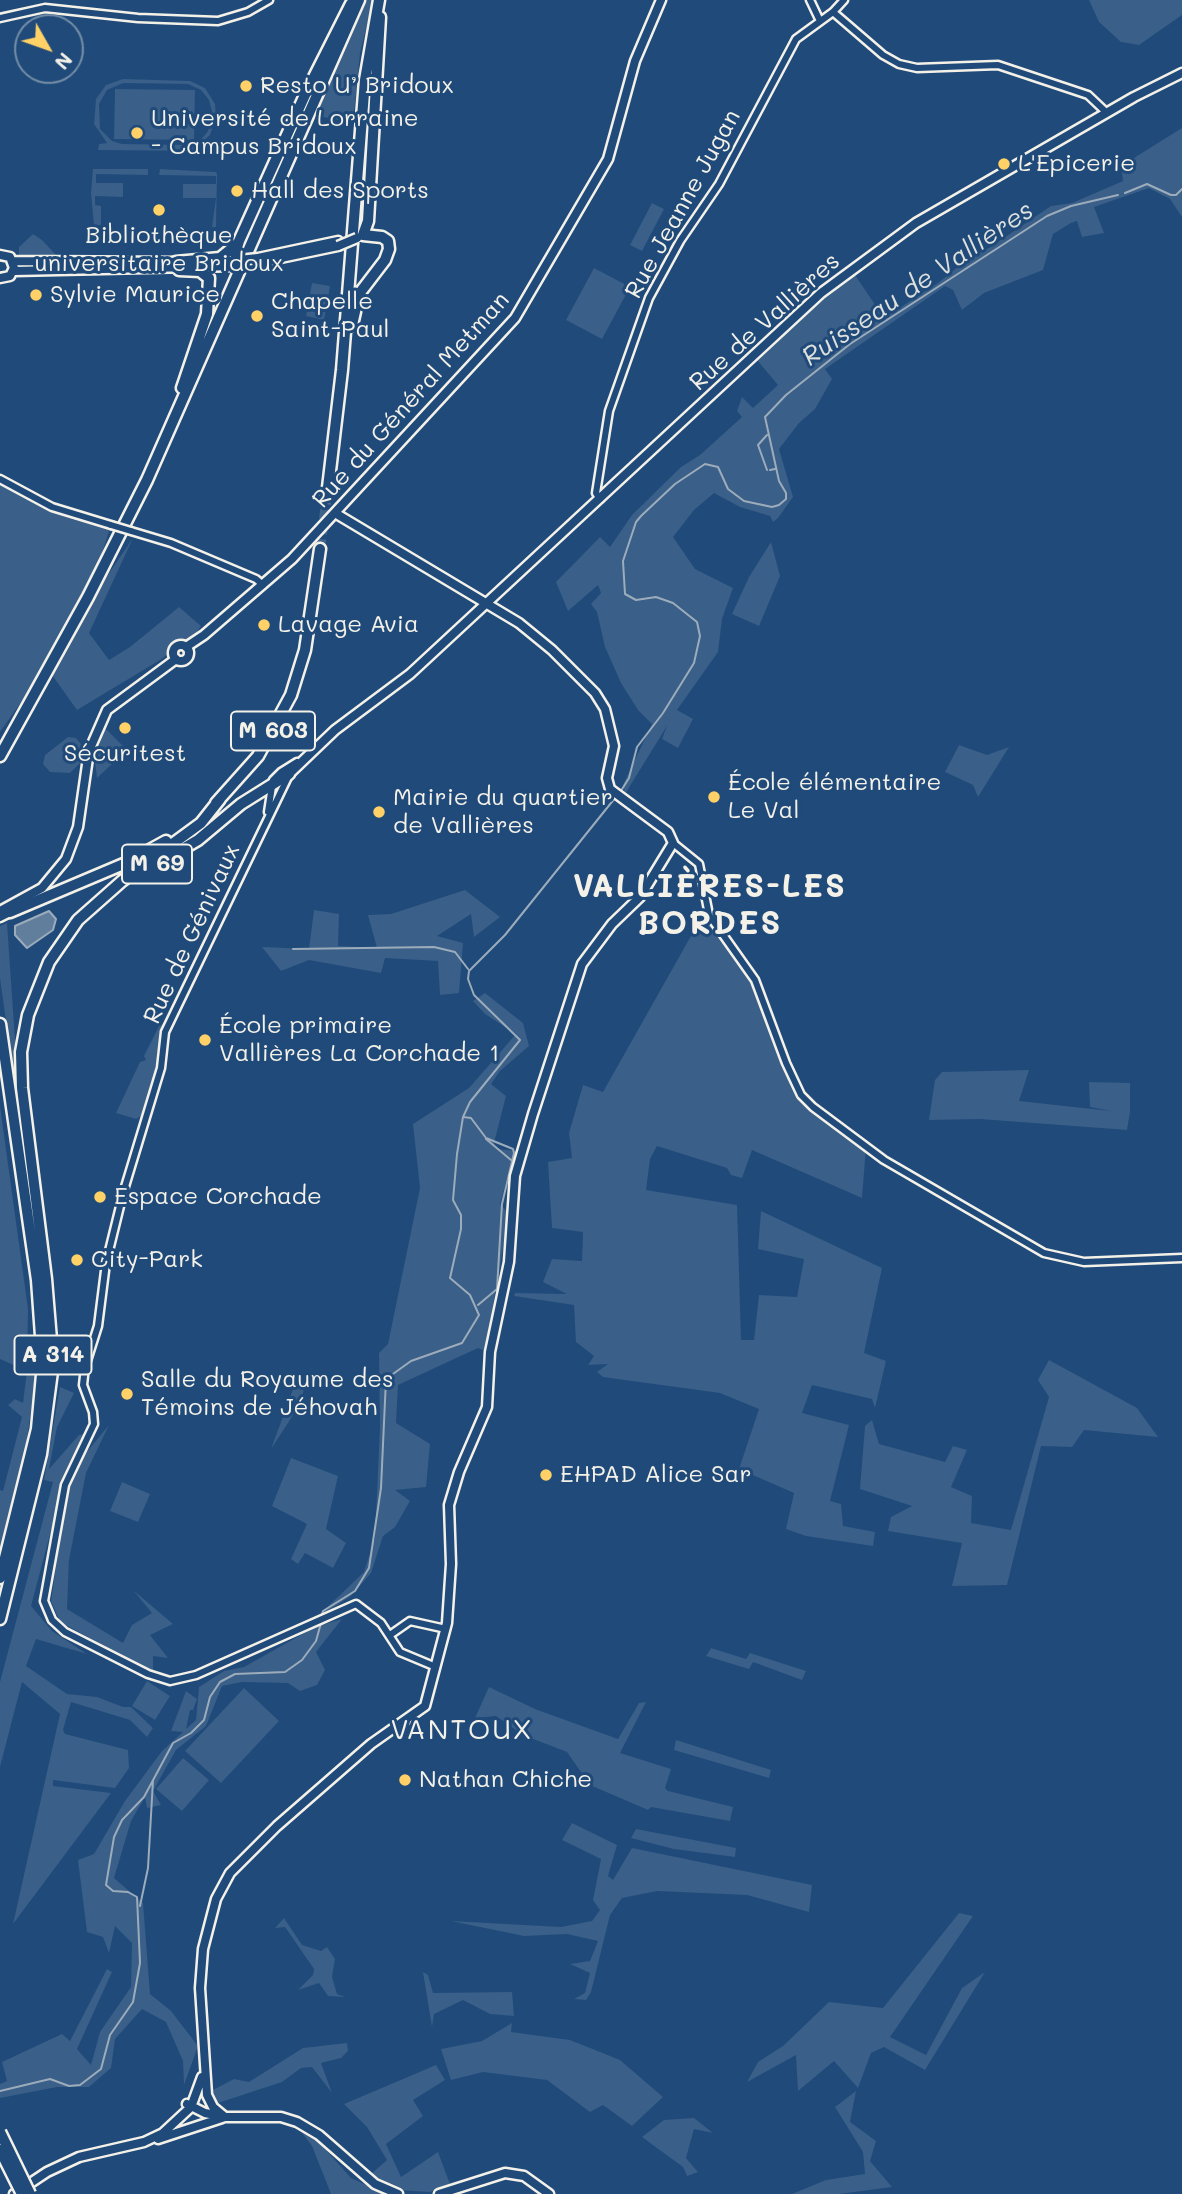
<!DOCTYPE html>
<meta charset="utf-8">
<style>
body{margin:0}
#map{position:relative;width:1182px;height:2194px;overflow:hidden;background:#1f4a7a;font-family:Mali,sans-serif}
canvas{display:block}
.north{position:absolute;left:14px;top:14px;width:70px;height:70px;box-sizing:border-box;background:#1f4a7a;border:2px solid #748da6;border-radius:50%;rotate:130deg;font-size:19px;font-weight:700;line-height:28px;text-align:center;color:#f4f1e8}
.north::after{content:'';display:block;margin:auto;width:24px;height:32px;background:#ffd166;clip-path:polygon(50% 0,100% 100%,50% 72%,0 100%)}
</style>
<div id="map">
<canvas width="1182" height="2194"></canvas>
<div class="north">N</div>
</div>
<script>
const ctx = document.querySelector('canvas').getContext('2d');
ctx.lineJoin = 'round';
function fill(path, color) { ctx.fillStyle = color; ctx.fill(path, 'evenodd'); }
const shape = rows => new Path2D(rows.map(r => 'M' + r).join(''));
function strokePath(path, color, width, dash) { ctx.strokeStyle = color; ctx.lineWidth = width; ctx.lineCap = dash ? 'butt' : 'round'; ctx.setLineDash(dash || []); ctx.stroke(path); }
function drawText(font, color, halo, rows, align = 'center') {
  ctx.font = font + ' Mali,sans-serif'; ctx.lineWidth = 6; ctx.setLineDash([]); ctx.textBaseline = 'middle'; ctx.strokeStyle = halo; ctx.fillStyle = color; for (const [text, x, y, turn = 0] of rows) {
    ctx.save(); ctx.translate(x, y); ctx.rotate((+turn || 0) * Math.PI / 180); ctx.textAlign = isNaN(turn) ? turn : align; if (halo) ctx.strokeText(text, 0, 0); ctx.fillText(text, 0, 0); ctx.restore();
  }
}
fill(shape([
 [367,0,373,0,360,53,353,123,314,115],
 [1089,0,1182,0,1182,15,1139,45,1121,42,1099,22],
 [123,79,190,81,205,88,215,104,216,118,210,135,199,145,199,151,98,150,99,144,107,143,94,124,96,99,106,85],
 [123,83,188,84,201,90,209,100,212,112,208,131,199,142,189,145,122,144,112,141,100,129,99,104,107,90],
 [115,89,195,90,194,140,114,139],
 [1182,128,1182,217,1170,199,1149,188,1094,207,1104,233,1082,237,1077,221,1071,223,1053,234,1043,270,984,293,962,310,953,290,945,286,825,369,832,379,815,409,799,423,779,449,793,497,778,518,773,522,770,516,740,507,714,493,694,510,673,537,695,569,733,588,722,619,718,652,677,710,693,719,678,748,662,739,667,726,625,794,623,785,652,724,638,710,621,683,605,647,597,612,591,604,601,593,598,585,568,611,556,582,600,537,610,547,632,515,681,467,700,455,742,417,737,411,742,397,753,408,778,385,757,360,831,292,855,275,884,318,938,283,974,254,989,248,1051,206,1072,203,1123,181,1121,166],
 [93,169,148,169,148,175,96,174,96,183,123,183,123,197,95,196,95,205,101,206,101,225,94,225,91,193],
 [160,169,216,172,217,174,216,227,212,227,216,198,183,198,183,184,216,184,216,176,159,175],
 [652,203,664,209,642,251,630,245],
 [33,234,42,240,59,258,19,255,19,247],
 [594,268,630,287,602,339,566,320],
 [312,283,330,286,324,320,306,316],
 [0,479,52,507,111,525,88,597,51,660,0,732],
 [133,538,89,633,109,660,130,647,179,607,201,626,196,633,160,660,77,710,52,675,105,579],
 [771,542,780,576,759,626,732,614,749,577],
 [104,727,127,750,97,778,95,761],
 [68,737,76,738,81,744,80,763,70,773,50,772,43,764,45,755],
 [959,745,987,755,1009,747,978,797,973,785,945,772],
 [465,890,500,917,474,937,471,914,437,936,463,943,459,993,440,995,438,961,385,958,381,973,309,960,281,971,262,947,309,949,314,910,339,914,338,946,377,948,368,915,391,914],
 [705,911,751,973,801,1095,866,1147,862,1198,752,1150,742,1178,731,1175,727,1168,657,1146,650,1159,646,1190,737,1205,741,1340,754,1340,759,1295,797,1297,804,1259,758,1249,761,1211,882,1268,864,1353,886,1361,875,1408,872,1399,812,1385,802,1413,849,1425,830,1501,841,1504,843,1526,875,1532,873,1546,806,1536,786,1529,794,1493,739,1469,759,1409,720,1393,603,1377,597,1372,608,1364,588,1365,594,1356,576,1342,574,1305,514,1296,515,1293,567,1294,543,1282,552,1259,582,1261,583,1232,552,1228,548,1162,572,1158,569,1133,583,1085,603,1092],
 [7,923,16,1054,17,1100,0,978,0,926],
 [485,993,523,1023,529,1046,500,1071,491,1084,506,1096,494,1143,497,1149,519,1151,514,1172,507,1178,500,1204,509,1214,485,1351,478,1348,398,1385,396,1423,430,1444,426,1487,395,1490,410,1501,395,1527,383,1536,371,1573,351,1596,316,1618,364,1572,375,1538,380,1427,379,1353,388,1344,420,1188,413,1124,469,1088,516,1034,485,1014,473,1001],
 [162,1020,158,1063,141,1116,136,1119,116,1113,140,1062,146,1060,144,1056],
 [1029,1070,1019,1101,1111,1111,1090,1107,1089,1082,1130,1083,1130,1112,1127,1130,980,1119,929,1120,935,1080,942,1072],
 [0,1106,28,1309,27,1371,36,1374,24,1461,0,1562,0,1490,3,1491,22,1417,8,1405,15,1399,23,1403,27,1371,0,1359],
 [1049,1360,1137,1408,1158,1437,1084,1430,1072,1447,1041,1446,1007,1585,952,1586,962,1543,888,1531,891,1517,912,1506,860,1489,865,1426,872,1420,879,1444,945,1462,953,1446,967,1450,951,1487,972,1496,971,1523,1011,1530,1049,1397,1038,1380],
 [299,1373,306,1378,301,1403,271,1449],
 [60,1387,74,1393,57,1427,49,1469,79,1435,89,1433,66,1474,31,1606,52,1631,87,1654,36,1639,26,1666,67,1694,97,1697,123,1707,131,1707,153,1728,147,1737,130,1720,71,1702,63,1730,65,1734,128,1750,129,1768,115,1788,53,1780,53,1786,111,1793,13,1924,60,1714,22,1682,0,1767,0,1682,53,1482,44,1480],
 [109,1425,86,1473,69,1560,67,1609,123,1643,132,1625,152,1613,133,1590,173,1624,150,1635,168,1658,153,1656,153,1672,60,1622,51,1601,65,1505,74,1474,85,1454],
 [291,1458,338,1476,326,1529,346,1543,333,1568,305,1553,298,1564,291,1559,307,1524,272,1506],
 [122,1482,150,1494,138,1522,110,1511],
 [342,1619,316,1652,325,1670,317,1685,300,1691,288,1683,242,1682,222,1686,206,1726,176,1750,153,1791,161,1805,147,1808,145,1797,131,1821,114,1878,143,1903,150,1994,171,2011,198,2046,184,2085,183,2061,166,2022,142,2009,115,2039,111,2068,89,2087,57,2087,0,2098,0,2084,7,2081,2,2062,62,2034,70,2041,107,1969,112,1972,77,2049,91,2065,100,2032,131,1987,132,1943,115,1926,109,1953,103,1937,87,1932,78,1860,94,1854,125,1801,162,1751,183,1732,171,1731,186,1691,197,1699,193,1710,190,1710,186,1729,196,1720,199,1687,224,1671,244,1667,315,1627],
 [711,1648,746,1659,750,1653,806,1671,802,1680,753,1662,749,1669,706,1656],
 [147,1681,170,1696,155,1720,132,1706],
 [489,1687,535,1709,618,1739,639,1703,646,1702,620,1753,671,1769,665,1788,668,1791,733,1807,730,1821,651,1807,648,1810,590,1785,580,1779,583,1775,567,1752,523,1735,496,1716,475,1718],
 [244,1688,279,1721,221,1783,185,1751],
 [676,1740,771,1770,769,1778,674,1750],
 [183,1758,209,1780,182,1811,156,1789],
 [572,1823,617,1845,608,1876,613,1880,632,1848,812,1885,809,1912,747,1895,657,1891,622,1898,610,1915,591,1992,586,2000,574,1999,585,1993,590,1973,570,1964,590,1961,598,1941,567,1934,524,1936,451,1921,561,1927,592,1921,600,1910,593,1900,601,1859,562,1840],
 [636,1829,736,1848,735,1857,674,1849,631,1838],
 [959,1913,973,1916,890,2037,926,2055,962,1988,985,1972,925,2070,884,2047,871,2053,858,2088,834,2061,798,2091,796,2055,747,2082,758,2062,783,2046,829,2002,883,2008],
 [284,1918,302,1945,321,1951,327,1947,335,1959,332,1977,337,1994,345,1997,328,1996,319,1983,298,1990,313,1975,314,1969,285,1927,275,1928],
 [423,1972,428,1975,433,1993,512,1992,514,2016,490,2014,463,2000,434,2014,432,2027],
 [512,2023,511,2032,570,2040,620,2060,663,2097,632,2126,603,2105,590,2112,547,2080,483,2072,451,2080,441,2049,482,2041],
 [347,2043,348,2051,341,2058,321,2063,332,2093,312,2067,301,2068,282,2082,218,2103,211,2091,234,2079,249,2082,303,2048],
 [436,2065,445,2080,413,2100,423,2116,386,2144,401,2177,438,2152,450,2184,430,2192,398,2190,370,2175,387,2160,367,2127,344,2104],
 [856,2091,850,2122,876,2141,870,2161,892,2187,839,2194,792,2194,826,2180,865,2174,863,2152,835,2107],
 [694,2118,713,2133,694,2129,686,2158,698,2172,687,2176,683,2167,642,2137,664,2120],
 [300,2130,318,2141,351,2178,386,2194,331,2194,312,2146]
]), '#3a5f88');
const water = shape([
 [49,911,56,919,53,930,27,948,15,935,15,926,49,911]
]);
fill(water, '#627e9d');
strokePath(water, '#9cacbb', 2);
strokePath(shape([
 [1125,193,1147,184,1171,195,1176,195,1182,189],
 [767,435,758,445,767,470],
 [770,470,775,469],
 [619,794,629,778,637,747,663,713,694,663,700,636,697,622,673,603,656,597,636,600,625,594,623,561,636,522,641,516,675,484,705,464,718,467,728,489,744,501,772,507,779,505,786,499,786,493,779,481,765,417,786,395,850,344,1047,216,1071,206,1118,195],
 [293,949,434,947,455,952,468,969],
 [463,1117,471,1118,486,1138,513,1149,514,1153,502,1204,497,1289,478,1305],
 [486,1139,511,1160],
 [321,1618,323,1611,355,1591,369,1568,381,1488,386,1379,411,1361,462,1343,479,1315,470,1295,450,1278,461,1229,461,1215,453,1200,457,1154,463,1117,470,1102,520,1040,474,995,468,979,469,971,505,935,615,798],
 [140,1906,148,1868,153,1780],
 [0,2091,50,2079,69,2086,80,2085,101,2069,110,2035,133,2002,140,1963,137,1897,128,1892,113,1891,106,1885,114,1837,122,1820,144,1797,173,1743,191,1733,204,1720,210,1697,220,1682,235,1674,285,1672,302,1660,316,1641,321,1623]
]), '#9cacbb', 2);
strokePath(shape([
 [320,549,327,496]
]), '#3f638a', 10, [10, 5]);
const minor = shape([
 [810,0,820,21],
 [833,12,883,55,899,64,917,68,998,65,1088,95,1107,113],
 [0,18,45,8,138,18,218,21,248,12,269,0],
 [0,479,52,507,111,525],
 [600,499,596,493,609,411,649,298,680,241,719,184,796,39,833,12,844,0],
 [131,531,171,543,256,579,263,585],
 [289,775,165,1032,161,1068,124,1190,106,1263,98,1326,85,1367,83,1385,93,1412,94,1424,65,1485,44,1601,52,1620,65,1632,148,1674,170,1681,196,1675,356,1604,381,1623,400,1652,436,1667],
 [268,812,273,780,281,772,297,762],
 [673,843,699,864,709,915,755,980,786,1063,801,1095,813,1107,884,1160,1044,1253,1084,1262,1182,1258],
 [390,1635,410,1621,446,1629]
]);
const major = shape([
 [0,255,10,257,14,268,10,276,0,278],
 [258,258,338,241],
 [13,261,181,262],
 [212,263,239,260],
 [252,264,338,246],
 [14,271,237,266],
 '173 653a8 8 0 1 1 16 0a8 8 0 1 1-16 0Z',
 [186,647,204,635,292,559,515,318,608,159,635,61,661,0],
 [289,774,335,730,410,674,821,293,916,223,1134,97,1182,73],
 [0,911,42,888,66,859,78,827,89,751,107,710,176,659],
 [0,917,14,910],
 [187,2104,205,2113,225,2117,281,2117,297,2122,319,2135,375,2184,398,2194],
 [225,2117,213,2107,207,2095,200,1988,203,1949,216,1899,230,1873,277,1826,371,1744,425,1706,447,1623,451,1564,449,1505,459,1472,487,1407,490,1352,509,1262,515,1176,533,1114,582,964,612,924,640,897,673,843,668,832,610,789,607,778,614,746,605,709,595,693,552,650,519,623,335,513],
 [158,2139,222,2118],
 [14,2194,47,2172,79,2157,144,2142,163,2133,191,2107,202,2077],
 [439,2194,505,2173,524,2176,549,2194]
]);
const highway = shape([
 [176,262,220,258,237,244],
 [241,266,235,254,239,241,305,95,351,4],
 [179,270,200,271,209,278,207,314,182,388],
 [352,325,359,294,385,260,389,249,388,241,382,237,363,235,368,221,380,17],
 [327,496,342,370,365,80,379,0],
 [0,756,88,597,147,480,359,0],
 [216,803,258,756,291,695,305,650,320,549],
 [140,874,198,840,241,804,289,774],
 [10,912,126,863,166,841],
 [0,1024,37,1280,43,1364,37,1429,0,1578],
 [0,1619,41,1454,53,1364,46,1279,22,1088,21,1052,28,1015,49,962,78,920,122,881,201,823,220,799]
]);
strokePath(minor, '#f4f1e8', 11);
strokePath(major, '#f4f1e8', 13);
strokePath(highway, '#f4f1e8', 15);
strokePath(minor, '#1f4a7a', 6);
strokePath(major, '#1f4a7a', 8);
strokePath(highway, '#1f4a7a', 10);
const minorBridge = shape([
 [111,525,131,531]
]);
const majorBridge = shape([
 [338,246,357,238],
 [239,260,258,258]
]);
const highwayBridge = shape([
 [0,2132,30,2194],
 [0,2150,22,2194]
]);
strokePath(minorBridge, '#f4f1e8', 11, []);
strokePath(majorBridge, '#f4f1e8', 13, []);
strokePath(highwayBridge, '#f4f1e8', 15, []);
strokePath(minorBridge, '#1f4a7a', 6);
strokePath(majorBridge, '#1f4a7a', 8);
strokePath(highwayBridge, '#1f4a7a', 10);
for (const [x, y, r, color] of [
 [246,86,7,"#ffd166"],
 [137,133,7,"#ffd166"],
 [1004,164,7,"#ffd166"],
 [237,191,7,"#ffd166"],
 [159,210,7,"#ffd166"],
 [36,295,7,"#ffd166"],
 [257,316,7,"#ffd166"],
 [264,625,7,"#ffd166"],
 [125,728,7,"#ffd166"],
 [714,797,7,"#ffd166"],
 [379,812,7,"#ffd166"],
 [205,1040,7,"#ffd166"],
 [100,1197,7,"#ffd166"],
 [77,1260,7,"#ffd166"],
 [127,1394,7,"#ffd166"],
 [546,1475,7,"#ffd166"],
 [405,1780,7,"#ffd166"]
]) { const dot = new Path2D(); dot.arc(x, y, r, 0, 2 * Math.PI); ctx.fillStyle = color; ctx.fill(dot); strokePath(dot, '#1f4a7a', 2.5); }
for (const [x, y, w] of [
 [273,731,84],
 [157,864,70],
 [53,1355,77]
]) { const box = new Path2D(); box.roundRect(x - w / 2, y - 19.5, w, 39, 5); ctx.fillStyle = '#1f4a7a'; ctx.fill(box); strokePath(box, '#f4f1e8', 2); }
drawText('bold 23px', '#f4f1e8', null, [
 ["M 603",273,731],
 ["M 69",157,864],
 ["A 314",53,1355]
]);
drawText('24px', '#f4f1e8', '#1f4a7a', [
 ["Resto U’ Bridoux",260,86],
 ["Université de Lorraine",151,119],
 ["- Campus Bridoux",151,147],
 ["L'Epicerie",1018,164],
 ["Hall des Sports",251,191],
 ["Bibliothèque",159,236,"center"],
 ["universitaire Bridoux",159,264,"center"],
 ["Sylvie Maurice",50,295],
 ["Chapelle",271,302],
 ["Saint-Paul",271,330],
 ["Lavage Avia",278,625],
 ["Sécuritest",125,754,"center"],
 ["École élémentaire",728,783],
 ["Le Val",728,811],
 ["Mairie du quartier",393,798],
 ["de Vallières",393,826],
 ["École primaire",219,1026],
 ["Vallières La Corchade 1",219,1054],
 ["Espace Corchade",114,1197],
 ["City-Park",91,1260],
 ["Salle du Royaume des",141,1380],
 ["Témoins de Jéhovah",141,1408],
 ["EHPAD Alice Sar",560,1475],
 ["Nathan Chiche",419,1780]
], 'left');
drawText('24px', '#f4f1e8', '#1f4a7a', [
 ["Rue Jeanne Jugan",683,204,-61],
 ["Rue de Vallières",765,322,-42],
 ["Rue du Général Metman",411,400,-48],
 ["Rue de Génivaux",192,934,-65]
]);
drawText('italic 26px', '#dee0dd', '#1f4a7a', [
 ["Ruisseau de Vallières",918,284,-34]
]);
ctx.letterSpacing = '2px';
drawText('28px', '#f4f1e8', '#1f4a7a', [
 ["VANTOUX",462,1730]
]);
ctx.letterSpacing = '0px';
ctx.letterSpacing = '2px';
drawText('bold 32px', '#f4f1e8', '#1f4a7a', [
 ["VALLIÈRES-LES",710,887],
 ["BORDES",710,924]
]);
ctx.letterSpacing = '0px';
</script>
